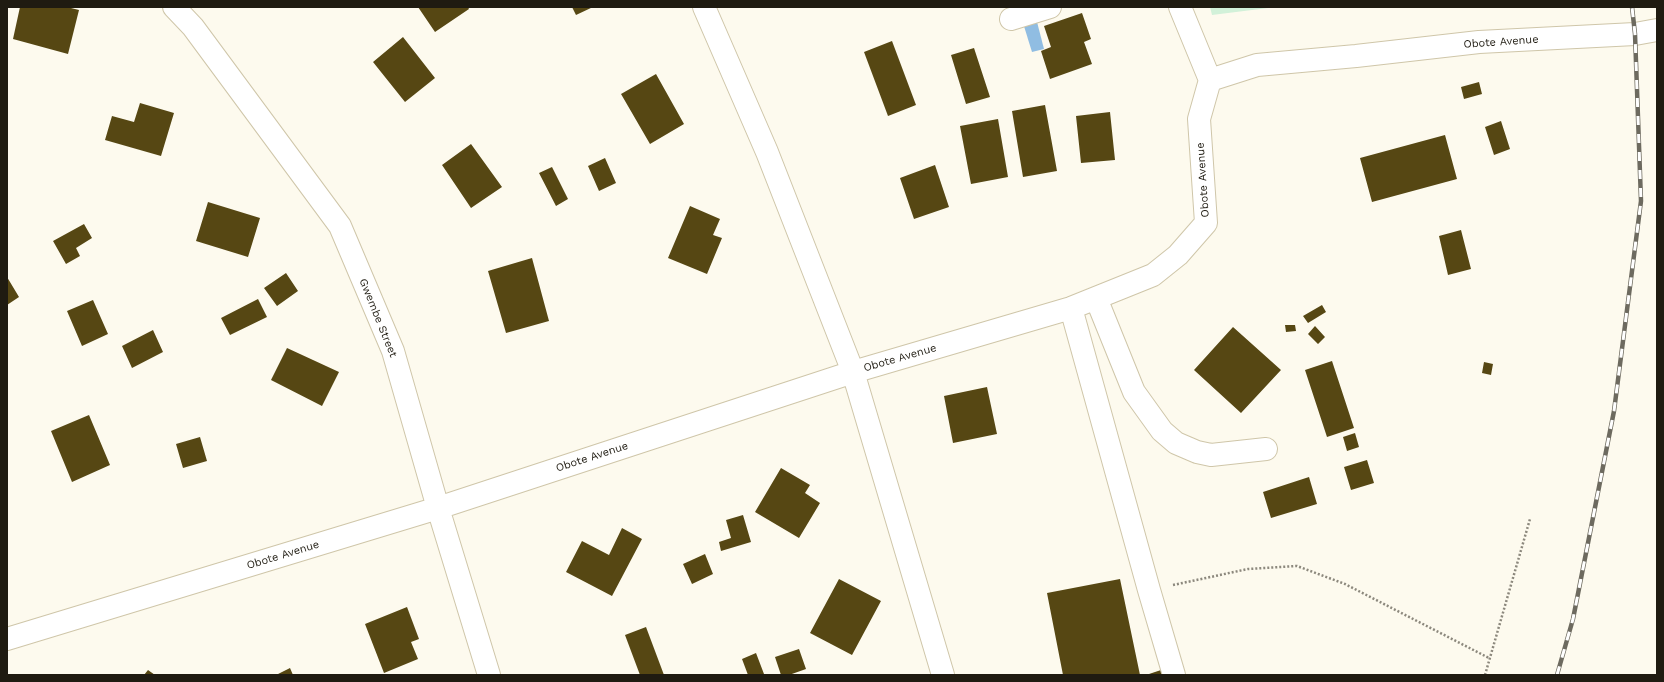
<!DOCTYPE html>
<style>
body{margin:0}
#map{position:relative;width:1664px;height:682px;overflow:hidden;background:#fdfaee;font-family:"Work Sans",sans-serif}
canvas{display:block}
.frame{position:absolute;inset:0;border:8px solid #1f1b11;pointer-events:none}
</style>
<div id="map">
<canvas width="1664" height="682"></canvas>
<div class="frame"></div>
</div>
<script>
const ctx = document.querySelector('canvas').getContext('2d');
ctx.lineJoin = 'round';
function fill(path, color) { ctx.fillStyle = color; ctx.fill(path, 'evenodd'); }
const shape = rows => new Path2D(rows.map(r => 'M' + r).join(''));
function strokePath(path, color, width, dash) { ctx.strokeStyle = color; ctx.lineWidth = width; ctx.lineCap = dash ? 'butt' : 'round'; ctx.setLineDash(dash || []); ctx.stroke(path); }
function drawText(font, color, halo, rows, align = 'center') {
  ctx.font = font + ' "Work Sans",sans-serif'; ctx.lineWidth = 4; ctx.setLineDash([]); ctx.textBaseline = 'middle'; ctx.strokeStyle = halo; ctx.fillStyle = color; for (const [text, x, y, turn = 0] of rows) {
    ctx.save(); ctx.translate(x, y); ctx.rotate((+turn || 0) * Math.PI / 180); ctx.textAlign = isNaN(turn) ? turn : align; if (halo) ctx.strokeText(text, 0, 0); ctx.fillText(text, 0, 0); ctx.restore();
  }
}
fill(shape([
 [1210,7,1276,7,1212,15]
]), '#d2f1d9');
fill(shape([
 [1036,18,1044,49,1032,52,1023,23]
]), '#90bde2');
fill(shape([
 [20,7,67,7,79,10,68,54,13,39],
 [418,7,468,7,469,9,435,32],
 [572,7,593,7,576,15],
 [1082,13,1091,39,1084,42,1092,64,1050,79,1041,51,1051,47,1044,26],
 [403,37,435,78,405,102,373,62],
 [892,41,916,105,888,116,864,52],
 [974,48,990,97,966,104,951,55],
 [656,74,684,124,650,144,621,94],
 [1479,82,1482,94,1464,99,1461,87],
 [140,103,174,113,161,156,105,140,112,116,134,122],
 [1045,105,1057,171,1023,177,1012,111],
 [1110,112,1115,160,1081,163,1076,116],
 [998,119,1008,177,971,184,960,126],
 [1501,121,1510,149,1494,155,1485,127],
 [1445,135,1457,179,1372,202,1360,158],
 [471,144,502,187,471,208,442,165],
 [605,158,616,183,599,191,588,166],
 [935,165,949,207,914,219,900,178],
 [552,167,568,199,556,206,539,173],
 [208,202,260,218,248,257,196,241],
 [690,206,720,219,713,235,722,238,707,274,668,258],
 [84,224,92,238,76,248,80,256,66,264,53,241],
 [1461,230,1471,269,1448,275,1439,236],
 [532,258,549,321,506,333,488,271],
 [286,273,298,291,277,306,264,288],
 [7,277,19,297,7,305],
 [258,299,267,317,230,335,221,318],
 [93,300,108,334,82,346,67,311],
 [1322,305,1326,312,1308,323,1303,316],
 [1285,325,1295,325,1296,331,1286,332],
 [1315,326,1325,337,1318,344,1308,334],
 [1233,327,1281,370,1241,413,1194,370],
 [153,330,163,352,132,368,122,346],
 [287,348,339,372,322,406,271,380],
 [1332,361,1354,428,1327,437,1305,370],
 [1484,362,1493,364,1491,375,1482,373],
 [987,387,997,434,953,443,944,396],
 [89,415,110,465,72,482,51,431],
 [1355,433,1359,447,1347,451,1343,437],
 [200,437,207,461,183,468,176,444],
 [1367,460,1374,483,1351,490,1344,467],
 [781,468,810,485,805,493,820,503,799,538,755,512],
 [1309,477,1317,504,1271,518,1263,492],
 [743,515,751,542,721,551,719,542,731,538,726,520],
 [622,528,642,539,612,596,566,572,582,541,609,555],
 [705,554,713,574,692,584,683,564],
 [839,579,881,601,852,655,810,633],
 [1120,579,1140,675,1063,675,1047,593],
 [407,607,419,639,411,642,418,659,384,673,365,624],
 [646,627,664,675,640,675,625,635],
 [799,649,806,669,789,675,781,675,775,657],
 [756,653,764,674,748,675,742,659],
 [290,668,293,675,276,675],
 [1164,669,1166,675,1146,675],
 [148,670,155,675,144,675]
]), '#564713');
const minor = shape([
 [174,7,193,27,340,226,393,351,438,508,489,675],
 [704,7,767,152,853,372,943,675],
 [1180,7,1210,80],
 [1011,19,1050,7],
 [1096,298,1134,392,1162,431,1176,443,1197,452,1211,455,1266,449],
 [1071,308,1149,590,1174,675],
 [7,639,438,508,853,372,1071,308,1153,275,1178,255,1206,223,1199,119,1210,80,1257,65,1356,56,1479,42,1635,34,1657,30]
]);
strokePath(minor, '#cfc6a9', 24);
strokePath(shape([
 [1173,585,1248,569,1297,566,1345,584,1489,658],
 [1485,675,1530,519]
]), '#8c887d', 2.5, [2, 2]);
strokePath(minor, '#fff', 22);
const rail = shape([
 [1557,675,1573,619,1614,411,1641,201,1635,34,1632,7]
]);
strokePath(rail, '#6d6a5f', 4.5);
strokePath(rail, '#fff', 3, [9]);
drawText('11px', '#1f1b11', '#fff', [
 ["Obote Avenue",1501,42,-4],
 ["Obote Avenue",1203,180,-94],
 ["Gwembe Street",378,318,68],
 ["Obote Avenue",900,358,-16],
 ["Obote Avenue",592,457,-18],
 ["Obote Avenue",283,555,-17]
]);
</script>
